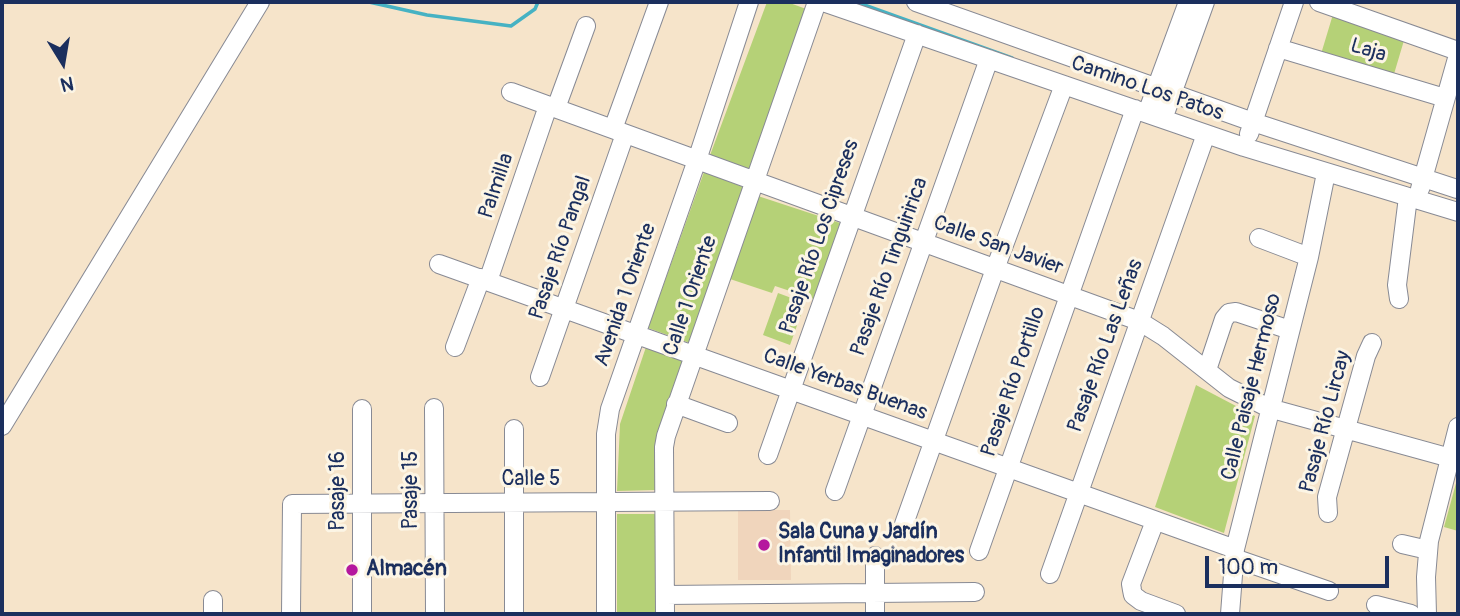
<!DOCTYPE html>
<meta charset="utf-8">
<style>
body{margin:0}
#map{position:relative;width:1460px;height:616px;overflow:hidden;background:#f6e4ca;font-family:Pangolin,sans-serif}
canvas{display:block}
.frame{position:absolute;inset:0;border:4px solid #1b2f5e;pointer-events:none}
.north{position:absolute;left:28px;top:28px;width:70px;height:70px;-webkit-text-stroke:5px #fcf5e5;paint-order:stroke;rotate:169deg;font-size:19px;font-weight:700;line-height:28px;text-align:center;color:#1b2f5e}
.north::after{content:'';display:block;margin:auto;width:24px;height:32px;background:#1b2f5e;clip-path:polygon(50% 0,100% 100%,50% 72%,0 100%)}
.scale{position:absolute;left:1205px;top:556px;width:184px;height:32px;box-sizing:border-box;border:4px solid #1b2f5e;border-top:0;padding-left:9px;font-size:21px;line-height:24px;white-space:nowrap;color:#1b2f5e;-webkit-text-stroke:5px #fcf5e5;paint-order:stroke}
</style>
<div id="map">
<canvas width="1460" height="616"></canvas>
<div class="frame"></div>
<div class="north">N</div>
<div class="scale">100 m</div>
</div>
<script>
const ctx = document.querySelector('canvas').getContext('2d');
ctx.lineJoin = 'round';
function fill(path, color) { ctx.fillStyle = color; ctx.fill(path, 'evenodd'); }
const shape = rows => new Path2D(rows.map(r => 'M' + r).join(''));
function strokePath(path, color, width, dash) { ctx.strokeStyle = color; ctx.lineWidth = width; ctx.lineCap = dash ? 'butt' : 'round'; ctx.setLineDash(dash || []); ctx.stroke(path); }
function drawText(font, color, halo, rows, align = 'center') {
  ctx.font = font + ' Pangolin,sans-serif'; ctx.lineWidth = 6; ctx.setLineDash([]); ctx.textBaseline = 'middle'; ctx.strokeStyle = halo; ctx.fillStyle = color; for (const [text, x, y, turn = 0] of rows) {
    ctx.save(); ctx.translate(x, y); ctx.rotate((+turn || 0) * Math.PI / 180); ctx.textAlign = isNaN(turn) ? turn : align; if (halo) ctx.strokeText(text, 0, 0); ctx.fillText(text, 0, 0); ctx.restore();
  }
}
fill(shape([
 [738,510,790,510,791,580,738,580]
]), '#f0d5bc');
fill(shape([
 [767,2,787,2,809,10,749,173,709,158],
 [1334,11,1405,37,1394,74,1321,54],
 [704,172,746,188,690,343,648,328],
 [758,196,840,223,814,299,775,286,772,293,730,279],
 [778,293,805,303,790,345,763,335],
 [646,347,685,360,656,436,656,490,617,491,620,424],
 [1196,385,1255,416,1224,533,1155,507],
 [1458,476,1458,531,1444,527],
 [617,514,658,514,658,614,617,614]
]), '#b5d177');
strokePath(shape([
 [369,2,427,15,511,26,535,9,538,2],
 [856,2,1012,58]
]), '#46b2c3', 3.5);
const minor = shape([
 [823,2,1244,147,1458,212],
 [916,2,1253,122,1457,189],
 [1319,2,1458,51],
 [1278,48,1445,98],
 [511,92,1139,321,1163,336,1229,388,1269,408,1458,460],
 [556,108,586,26],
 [1147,113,1188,2],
 [1163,119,1205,2],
 [613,129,659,2],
 [1249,134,1294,2],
 [1420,189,1458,55],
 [1259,238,1309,257],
 [439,264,1235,549],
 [488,281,548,106],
 [1399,299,1397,285,1408,197],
 [455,347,481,278],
 [1207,370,1224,319,1229,313,1236,312,1290,330],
 [540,377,625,134],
 [676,404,728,423],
 [434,408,435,614],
 [362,409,362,614],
 [2,426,260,2],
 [514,429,514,614],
 [768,455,917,34],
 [835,491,989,59],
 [1328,513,1327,497,1366,356,1372,343],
 [1155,521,1131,584,1132,590,1133,595,1141,601,1176,614],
 [904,524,995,269,1064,85],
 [1402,544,1428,550],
 [979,551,1135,109],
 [875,556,875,614],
 [1234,558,1329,591],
 [1050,574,1206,134],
 [665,595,975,592],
 [213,600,213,614],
 [1376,605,1411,614],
 [291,614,292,504,770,501],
 [606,614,606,434,610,409,697,160,749,2],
 [665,614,664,447,666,436,817,2],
 [1230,614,1235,549,1309,257,1326,173],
 [1427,614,1426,577,1429,541,1458,427]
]);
strokePath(minor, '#888a94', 20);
strokePath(minor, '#fff', 18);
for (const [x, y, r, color] of [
 [764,545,7,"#b5179e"],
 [352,570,7,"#b5179e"]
]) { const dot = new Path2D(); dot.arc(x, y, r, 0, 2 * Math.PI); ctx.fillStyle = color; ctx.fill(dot); strokePath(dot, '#fcf5e5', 2.5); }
drawText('21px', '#1b2f5e', '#fcf5e5', [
 ["Laja",1368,51,17],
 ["Camino Los Patos",1147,89,19],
 ["Palmilla",497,186,-71],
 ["Pasaje Río Los Cipreses",820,237,-71],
 ["Calle San Javier",998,246,20],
 ["Pasaje Río Pangal",561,248,-71],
 ["Pasaje Río Tinguiririca",890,267,-70],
 ["Avenida 1 Oriente",626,295,-71],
 ["Calle 1 Oriente",691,296,-71],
 ["Pasaje Río Las Leñas",1106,346,-70],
 ["Pasaje Río Portillo",1014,382,-71],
 ["Calle Yerbas Buenas",845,385,20],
 ["Calle Paisaje Hermoso",1252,387,-76],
 ["Pasaje Río Lircay",1326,422,-75],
 ["Calle 5",531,480],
 ["Pasaje 15",412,490,-90],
 ["Pasaje 16",339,491,-90]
]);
drawText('bold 21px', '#1b2f5e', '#fcf5e5', [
 ["Sala Cuna y Jardín",778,533],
 ["Infantil Imaginadores",778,557],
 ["Almacén",366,570]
], 'left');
</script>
